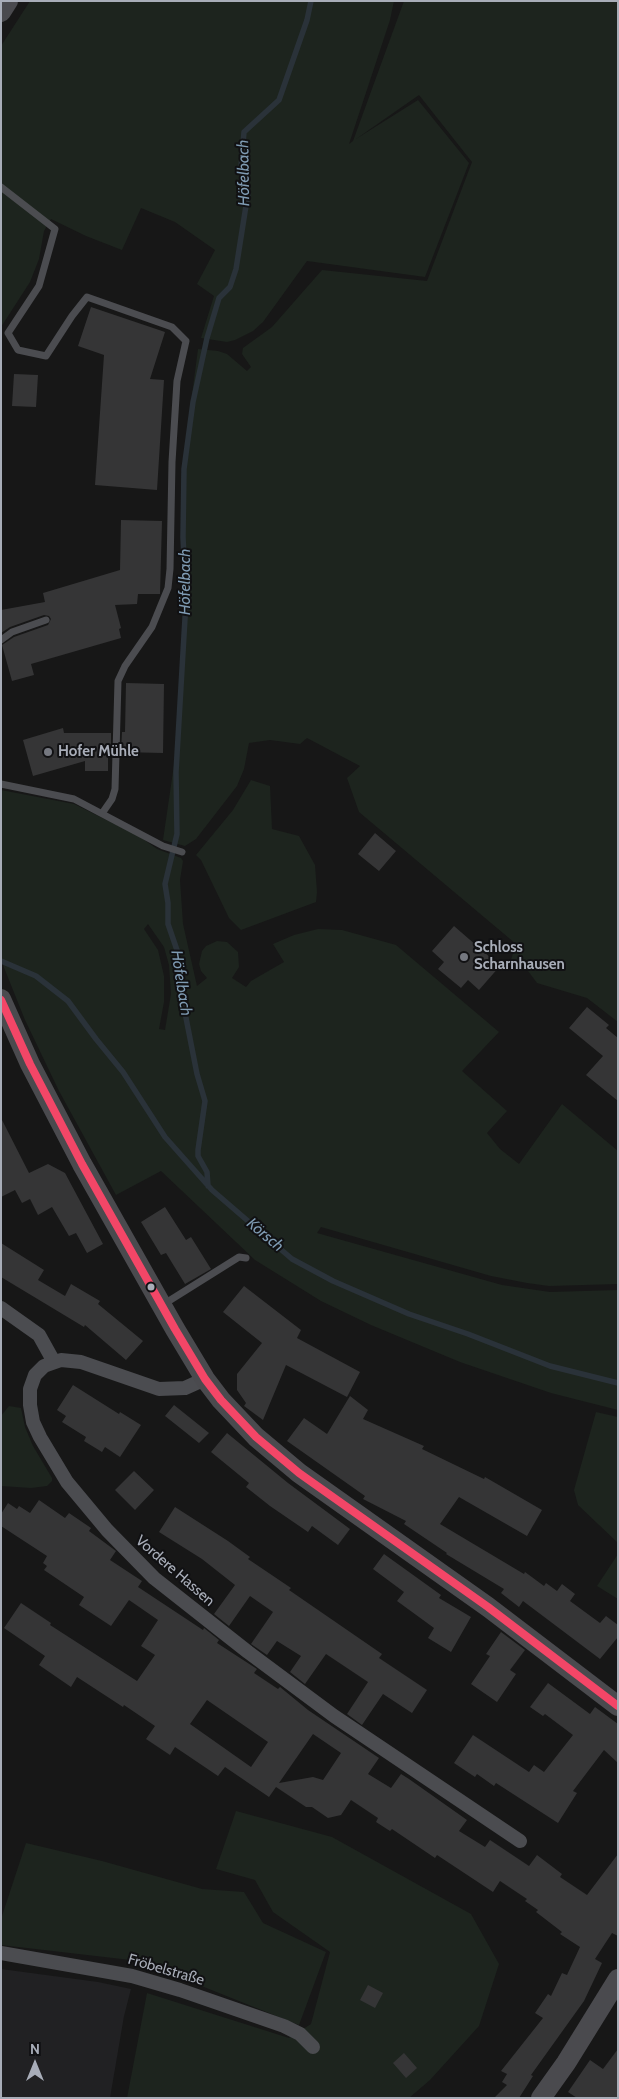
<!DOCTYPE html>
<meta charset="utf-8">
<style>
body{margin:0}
#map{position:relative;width:619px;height:2099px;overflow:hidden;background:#171717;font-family:Cabin,sans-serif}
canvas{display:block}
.frame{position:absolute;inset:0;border:2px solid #a8adb8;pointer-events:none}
.north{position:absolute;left:10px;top:2039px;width:50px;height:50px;-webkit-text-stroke:4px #111113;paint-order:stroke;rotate:0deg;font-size:14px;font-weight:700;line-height:20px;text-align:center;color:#a8adb8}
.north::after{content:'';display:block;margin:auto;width:18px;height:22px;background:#a8adb8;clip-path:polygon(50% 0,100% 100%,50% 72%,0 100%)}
</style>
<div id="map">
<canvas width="619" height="2099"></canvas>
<div class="frame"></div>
<div class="north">N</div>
</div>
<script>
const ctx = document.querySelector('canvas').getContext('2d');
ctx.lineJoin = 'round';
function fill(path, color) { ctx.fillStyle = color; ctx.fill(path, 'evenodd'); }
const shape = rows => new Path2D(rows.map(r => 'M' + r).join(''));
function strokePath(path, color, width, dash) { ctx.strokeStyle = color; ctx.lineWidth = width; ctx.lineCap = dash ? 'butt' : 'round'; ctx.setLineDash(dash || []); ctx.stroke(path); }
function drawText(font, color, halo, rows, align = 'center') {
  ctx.font = font + ' Cabin,sans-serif'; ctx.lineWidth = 4; ctx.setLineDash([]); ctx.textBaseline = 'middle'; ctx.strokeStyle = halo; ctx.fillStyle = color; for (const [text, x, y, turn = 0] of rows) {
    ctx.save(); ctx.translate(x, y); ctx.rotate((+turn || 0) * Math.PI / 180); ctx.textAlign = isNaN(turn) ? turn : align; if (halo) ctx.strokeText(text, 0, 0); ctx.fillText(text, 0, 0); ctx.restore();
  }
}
fill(shape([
 [1,1969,98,1982,131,1989,124,2016,110,2098,1,2098]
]), '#212123');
fill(shape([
 [30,1,394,1,390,20,349,144,353,141,404,1,618,1,618,1022,587,998,537,983,525,967,513,966,511,960,516,944,359,812,347,778,360,766,307,738,300,744,270,740,249,743,244,769,237,786,196,839,185,846,163,840,176,751,184,607,181,566,181,479,198,349,218,351,227,354,247,371,251,367,242,354,243,348,272,327,322,270,427,281,472,162,419,95,356,139,418,100,469,163,425,277,307,261,263,322,253,331,235,340,227,342,201,338,214,296,197,284,215,250,175,222,141,208,122,250,86,236,51,219,44,231,39,259,30,282,1,327,1,46],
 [251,780,270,786,272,829,299,836,315,865,317,892,316,902,241,930,229,918,201,860,196,855,233,810],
 [1,790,74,804,139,836,157,849,181,858,183,861,180,880,183,924,197,986,207,978,201,971,199,964,202,951,206,946,217,941,227,942,238,952,239,967,232,978,246,987,251,981,284,962,273,944,294,935,318,929,342,930,396,945,499,1032,462,1071,507,1111,487,1133,500,1149,519,1164,562,1104,618,1151,618,1284,549,1286,527,1283,491,1276,321,1227,317,1233,502,1285,550,1292,618,1290,618,1410,551,1393,460,1362,371,1325,321,1301,255,1260,161,1171,116,1195,59,1091,25,1020,1,960],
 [148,924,164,947,169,965,171,994,165,1030,159,1029,164,1002,164,976,158,950,144,929],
 [9,1406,21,1408,25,1427,33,1446,52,1478,52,1481,47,1486,31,1488,1,1486,1,1416],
 [596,1412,618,1417,618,1543,578,1505,574,1490],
 [618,1554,618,1599,597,1586],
 [236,1811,332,1837,471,1914,499,1964,479,2026,430,2080,409,2098,127,2098,147,1993,289,2038,311,2024,330,1952,273,1912,255,1880,216,1869],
 [26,1843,102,1861,202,1889,244,1892,263,1923,326,1952,299,2025,139,1961,1,1945,1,1919]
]), '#1d241e');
strokePath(shape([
 [1,961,36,976,68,1001,96,1039,123,1072,165,1137,212,1190,292,1259,333,1281,409,1314,468,1334,550,1366,618,1383],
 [208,1186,207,1172,198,1156,198,1150,205,1101,197,1074,177,972,178,953,168,924,168,903,165,884,177,834,176,772,186,601,183,537,184,469,193,402,207,338,219,298,230,287,236,269,248,193,241,167,244,132,279,100,307,20,311,1]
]), '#2a3239', 5.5);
fill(shape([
 [91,307,165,332,150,379,164,380,157,490,95,485,104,355,78,346],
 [14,374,38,375,36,407,12,406],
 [121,520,162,521,160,594,138,594,137,604,115,605,121,628,119,629,121,638,31,664,34,675,12,681,2,645,14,637,48,625,51,619,49,616,44,615,10,627,1,633,1,610,45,602,43,593,120,570],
 [126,683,164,684,163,753,121,752,122,732,125,732],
 [63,728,64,733,111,733,111,752,108,752,108,771,85,771,85,761,33,776,23,740],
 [375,833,396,851,379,871,358,854],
 [454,926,500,966,479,990,468,980,461,988,438,969,444,962,432,951],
 [587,1007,609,1025,606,1028,618,1038,618,1101,586,1075,603,1056,569,1028],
 [1,1118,29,1173,48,1164,65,1173,103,1244,87,1253,76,1233,69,1236,52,1207,38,1215,30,1199,22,1203,15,1190,1,1197],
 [165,1207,186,1240,191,1237,211,1269,185,1284,166,1253,161,1255,141,1222],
 [1,1243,44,1270,38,1280,65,1296,71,1284,100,1301,98,1304,143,1341,126,1360,85,1325,84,1327,1,1277],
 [244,1286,301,1330,297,1338,360,1372,347,1397,286,1365,263,1420,244,1406,246,1403,237,1390,237,1374,262,1343,223,1312],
 [73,1385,119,1414,120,1412,141,1425,120,1457,105,1447,102,1452,84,1441,86,1437,62,1422,66,1416,57,1410],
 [350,1396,368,1410,363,1419,424,1446,422,1449,484,1479,485,1477,542,1510,527,1536,459,1497,440,1524,524,1574,525,1572,544,1586,546,1583,557,1591,562,1584,575,1594,570,1601,600,1623,606,1616,618,1625,618,1637,600,1659,523,1601,519,1607,501,1593,504,1589,446,1554,447,1553,404,1524,406,1521,363,1499,365,1496,287,1441,304,1418,327,1434],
 [174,1405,209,1433,199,1443,165,1416],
 [227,1433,288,1483,350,1529,338,1545,312,1526,308,1532,270,1506,246,1487,249,1483,211,1452],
 [134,1471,154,1490,135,1510,115,1490],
 [39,1500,65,1518,69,1513,91,1528,89,1531,116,1551,110,1560,142,1581,138,1587,203,1630,204,1628,219,1640,217,1643,257,1669,254,1673,278,1689,280,1687,308,1710,379,1758,368,1774,391,1788,401,1774,409,1779,467,1820,459,1831,485,1847,490,1840,529,1866,537,1855,562,1874,560,1877,587,1895,618,1854,618,1936,612,1933,595,1959,602,1963,584,2001,531,2075,533,2076,519,2098,494,2098,507,2085,502,2082,507,2074,501,2071,543,2018,535,2013,548,1994,551,1996,562,1973,567,1975,580,1947,560,1934,562,1932,536,1912,538,1910,525,1901,527,1899,500,1881,493,1892,437,1855,435,1858,392,1829,390,1831,376,1822,378,1818,351,1800,341,1815,328,1818,312,1807,306,1807,276,1787,269,1797,225,1767,218,1776,175,1747,170,1755,146,1739,155,1726,124,1705,123,1707,77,1677,71,1687,39,1665,45,1656,4,1628,21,1603,51,1623,50,1625,137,1681,155,1655,141,1646,158,1620,129,1600,111,1626,79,1605,84,1597,44,1570,47,1566,43,1563,47,1556,1,1526,1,1514,8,1503,17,1509,19,1506,30,1513],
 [207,1700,268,1742,251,1767,190,1724],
 [313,1734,341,1753,323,1780,313,1777,279,1783],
 [175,1507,228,1541,250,1557,248,1559,291,1588,289,1590,382,1654,379,1658,427,1690,412,1713,383,1694,362,1725,347,1714,368,1682,326,1654,305,1684,290,1672,301,1656,277,1641,267,1655,251,1644,273,1612,250,1596,229,1626,214,1614,235,1585,202,1559,159,1532],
 [384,1554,441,1595,439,1598,471,1617,451,1652,428,1638,434,1628,397,1601,404,1592,373,1569],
 [501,1632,525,1650,510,1670,516,1674,497,1702,471,1684,490,1656,486,1654],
 [548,1683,590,1714,595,1707,618,1724,618,1763,604,1750,573,1791,577,1793,558,1823,496,1783,494,1786,477,1774,475,1777,454,1763,473,1735,529,1772,534,1765,544,1772,573,1735,545,1714,543,1716,530,1707],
 [368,1985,383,1993,375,2008,360,2000],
 [618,2049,618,2098,577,2098,568,2092,590,2060,603,2069],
 [404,2053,417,2068,406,2078,393,2063]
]), '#353536');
strokePath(shape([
 [1,187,55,229,39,286,8,333,18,350,46,356,72,316,87,297,172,327,186,341,177,381,172,462,170,569,168,588,152,627,125,666,118,681,115,789,112,799,103,812],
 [1,640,12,632,46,620],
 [1,784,74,799,163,846,182,852],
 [164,1304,239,1257,246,1258]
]), '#4b4c50', 7);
strokePath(shape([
 [1,1308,39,1335,54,1362],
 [205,1379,185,1388,159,1389,81,1362,61,1360,44,1366,35,1375,30,1389,30,1405,33,1422,40,1437,67,1482,107,1530,154,1578,248,1652,334,1716,520,1841],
 [1,1953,132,1976,180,1990,284,2026,300,2034,313,2047]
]), '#4b4c50', 14);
strokePath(shape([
 [1,12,8,1],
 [1,999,30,1064,82,1164,175,1329,205,1379,221,1400,256,1437,299,1473,488,1607,618,1706],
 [541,2098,566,2063,618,1979]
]), '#4a4a4e', 20);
strokePath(shape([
 [1,1000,30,1064,82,1164,175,1329,205,1379,221,1400,256,1437,299,1473,488,1607,618,1706]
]), '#f34667', 8);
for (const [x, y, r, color] of [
 [48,752,5,"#757880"],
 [464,957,5,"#757880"],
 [151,1287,4.5,"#a8adb8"]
]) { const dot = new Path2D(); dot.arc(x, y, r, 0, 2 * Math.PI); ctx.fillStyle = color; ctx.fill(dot); strokePath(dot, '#111113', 2); }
drawText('bold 15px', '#a8adb8', '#111113', [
 ["Hofer Mühle",58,752],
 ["Schloss",474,948],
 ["Scharnhausen",474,965]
], 'left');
drawText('15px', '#a8adb8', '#111113', [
 ["Vordere Hassen",175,1571,41],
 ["Fröbelstraße",166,1970,16]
]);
drawText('italic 16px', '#7f9bb3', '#111113', [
 ["Höfelbach",244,173,-91],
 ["Höfelbach",185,582,-90],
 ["Höfelbach",181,983,81],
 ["Körsch",265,1235,40]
]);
</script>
